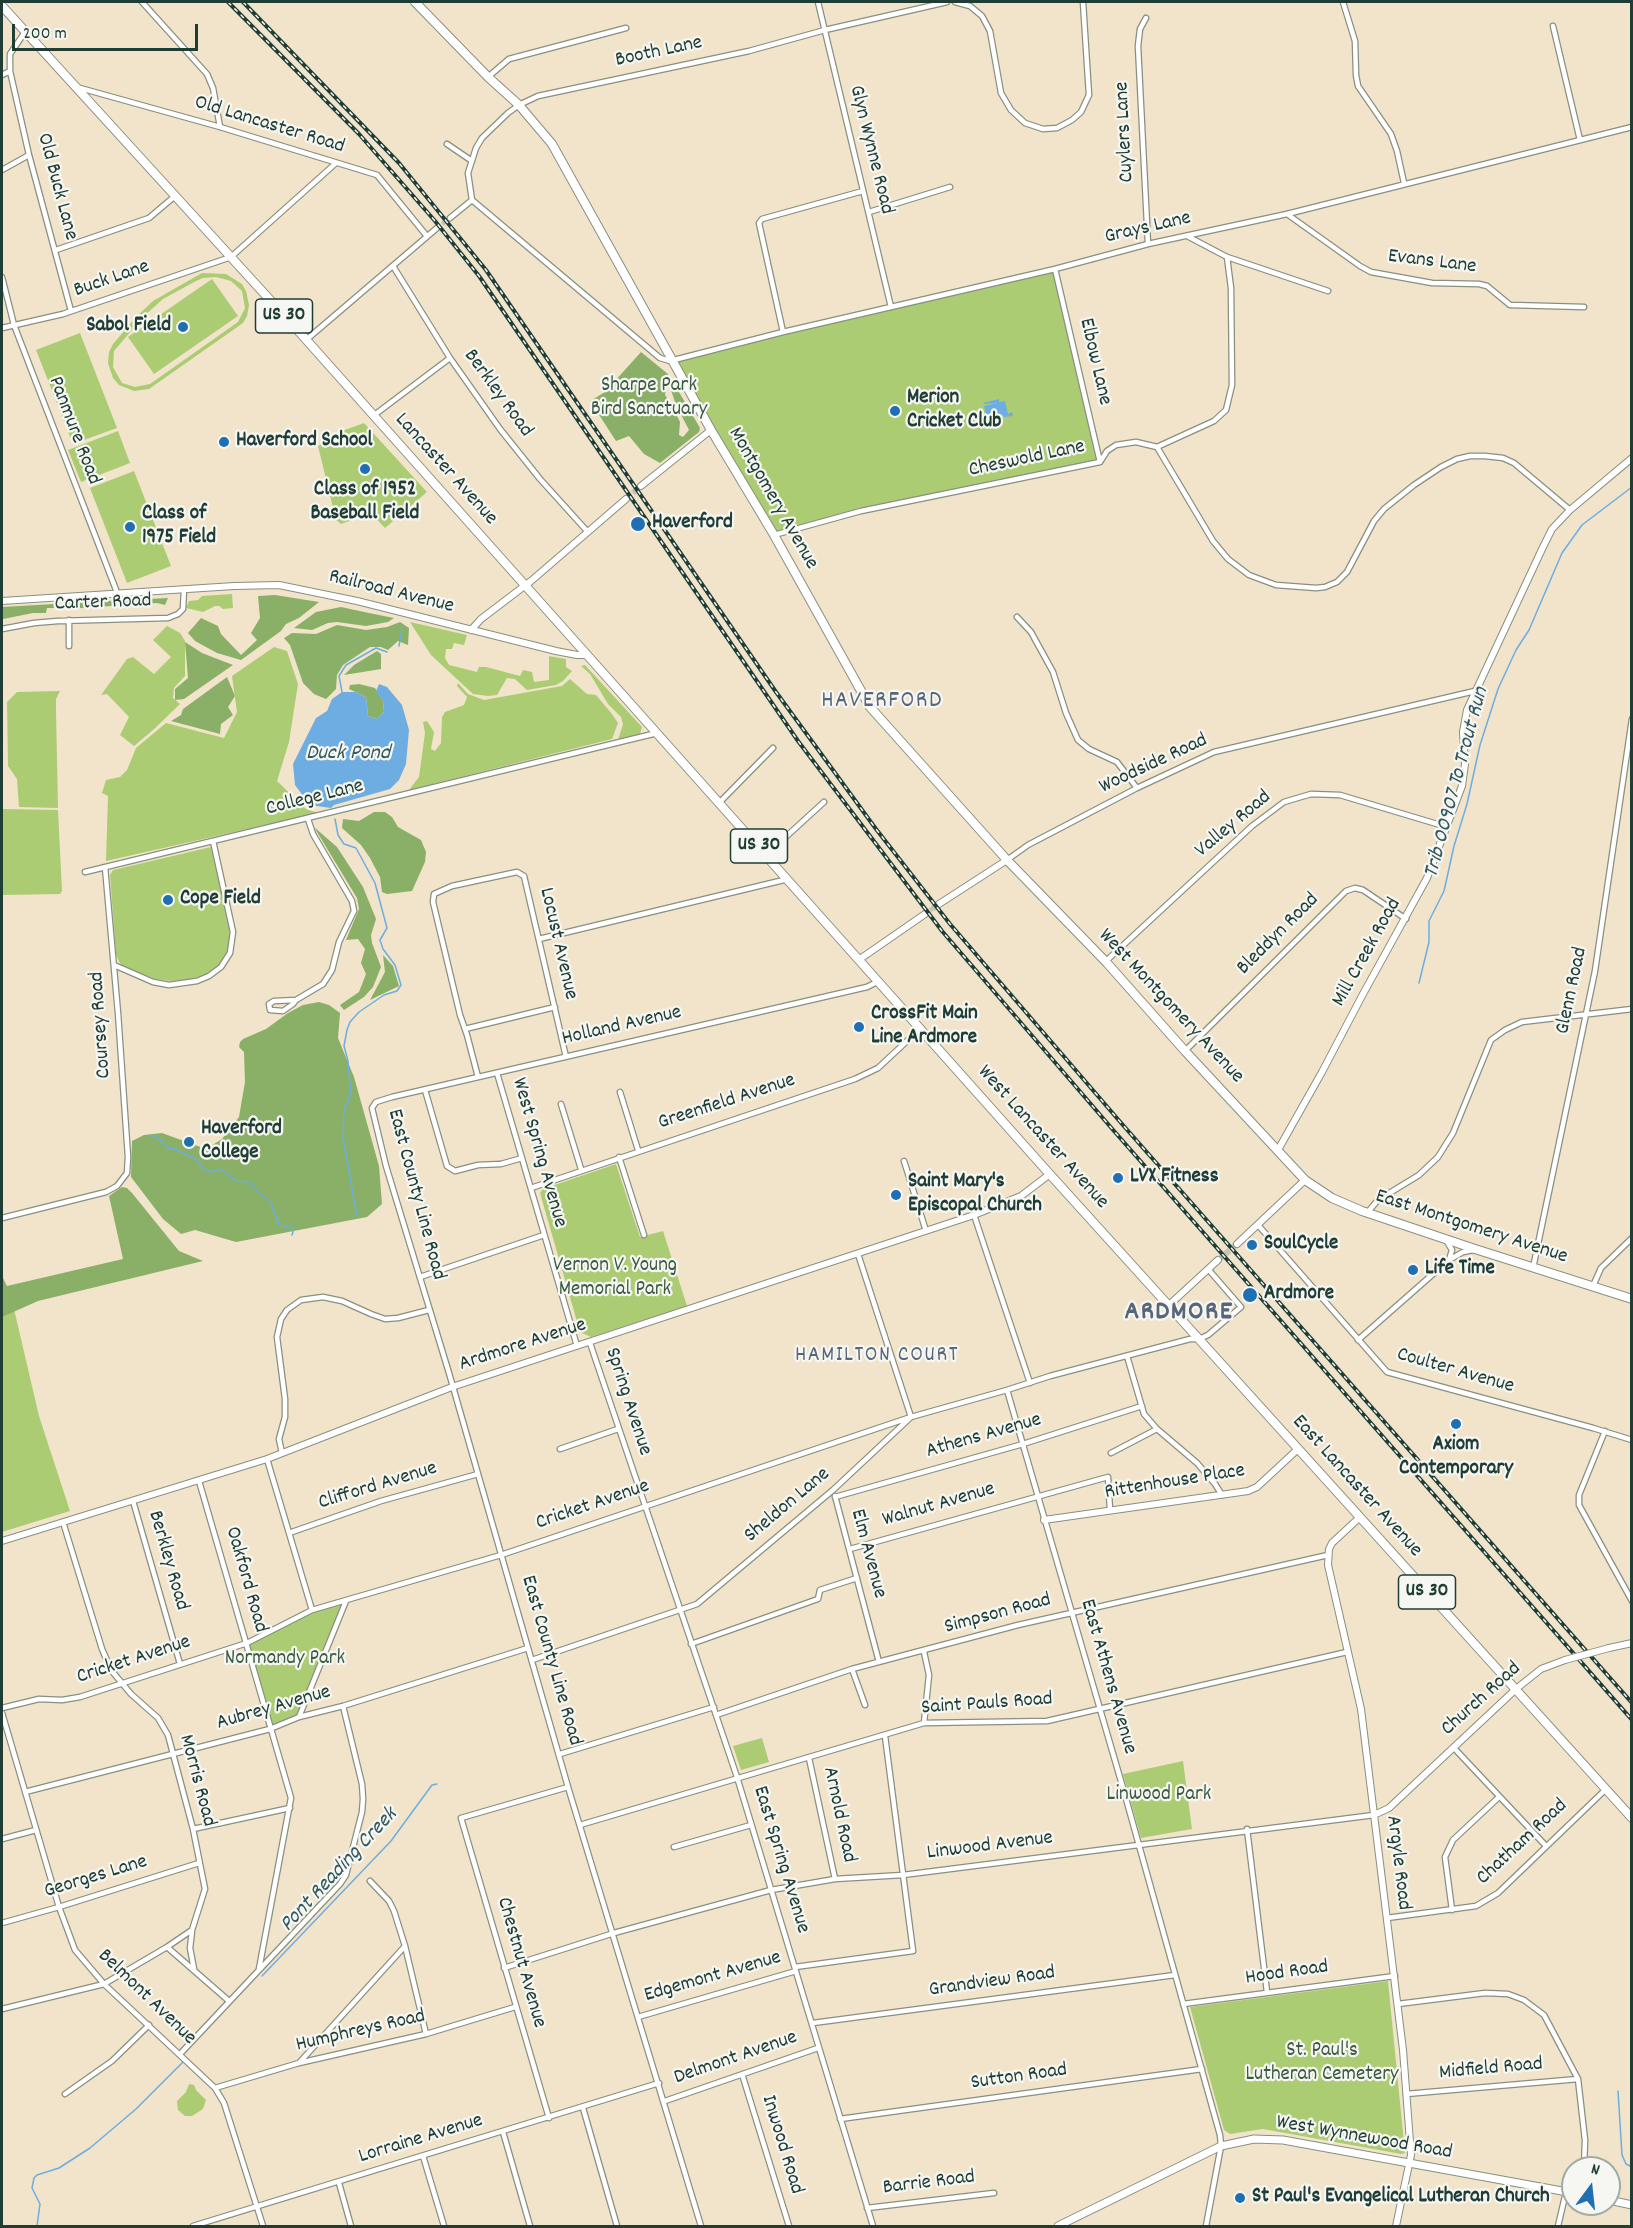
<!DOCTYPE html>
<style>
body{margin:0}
#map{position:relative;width:1633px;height:2228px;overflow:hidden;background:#f1e4cb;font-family:Dekko,sans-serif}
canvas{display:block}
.frame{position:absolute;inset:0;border:3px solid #1f3d34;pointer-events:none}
.north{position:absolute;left:1561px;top:2156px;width:60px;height:60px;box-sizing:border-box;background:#f6f6f2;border:2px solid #a0aca6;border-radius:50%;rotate:15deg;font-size:16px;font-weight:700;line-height:24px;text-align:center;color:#1f3d34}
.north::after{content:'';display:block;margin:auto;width:21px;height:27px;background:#1f6fb2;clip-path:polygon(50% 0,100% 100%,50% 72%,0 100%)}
.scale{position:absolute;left:12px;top:24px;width:186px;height:27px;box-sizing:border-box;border:3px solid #1f3d34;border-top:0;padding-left:8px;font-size:18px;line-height:21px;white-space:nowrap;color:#1f3d34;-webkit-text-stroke:4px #f6f6f2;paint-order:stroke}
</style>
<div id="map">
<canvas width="1633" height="2228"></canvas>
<div class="frame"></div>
<div class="north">N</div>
<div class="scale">200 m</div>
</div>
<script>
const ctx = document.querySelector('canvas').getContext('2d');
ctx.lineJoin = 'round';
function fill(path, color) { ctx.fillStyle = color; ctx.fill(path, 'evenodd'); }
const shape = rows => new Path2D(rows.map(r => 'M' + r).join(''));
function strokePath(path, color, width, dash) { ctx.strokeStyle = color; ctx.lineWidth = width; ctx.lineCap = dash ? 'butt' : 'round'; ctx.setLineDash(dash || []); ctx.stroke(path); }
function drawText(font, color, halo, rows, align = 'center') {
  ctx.font = font + ' Dekko,sans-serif'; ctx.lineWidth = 4.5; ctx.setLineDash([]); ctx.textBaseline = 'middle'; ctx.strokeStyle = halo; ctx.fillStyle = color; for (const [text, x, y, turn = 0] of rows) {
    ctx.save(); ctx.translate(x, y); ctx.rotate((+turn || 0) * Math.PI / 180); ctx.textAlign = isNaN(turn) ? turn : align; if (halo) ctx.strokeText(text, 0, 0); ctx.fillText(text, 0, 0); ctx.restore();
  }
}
fill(shape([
 [1055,269,1100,462,862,511,774,535,672,360],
 [202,273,226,274,242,284,246,291,249,305,247,316,243,323,149,389,134,391,119,385,113,378,108,363,109,352,113,344,136,317,153,301],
 [216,277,231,281,242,291,245,308,238,322,150,384,135,387,122,383,113,367,114,351,144,316,163,299,196,281,203,278],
 [212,279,238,316,154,374,128,337],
 [80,333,117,428,73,444,36,350],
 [364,423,427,492,385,528,371,513,341,524,336,520,318,446,342,431],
 [118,431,130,463,81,482,68,450],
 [134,471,171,566,127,583,90,488],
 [232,594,233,608,223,609,219,606,215,606,203,612,186,608,189,601,198,600,202,596],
 [410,622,467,635,464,645,454,643,452,649,446,649,445,658,449,665,477,672,479,667,486,667,520,676,523,670,532,672,534,682,549,680,549,656,566,659,566,667,572,671,563,681,556,685,527,690,515,679,507,678,497,695,488,696,473,694,431,655],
 [167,626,180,633,185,641,185,676,174,688,173,698,180,704,153,730,134,746,120,735,129,717,107,694,101,695,127,659,133,657,154,674,171,657,153,640],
 [274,647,287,651,298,684,289,742,277,781,306,809,318,813,106,861,108,796,102,793,106,780,120,777,127,770,136,748,166,723,224,738,237,712,232,676],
 [585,665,642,727,640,734,618,740,623,724,621,717,608,704,590,674,581,666],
 [570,679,587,694,596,695,612,714,618,723,612,739,409,790,419,777,425,733,423,722,427,721,434,732,431,749,435,751,441,743,442,717,445,712,464,705,467,697,457,686,458,683,468,694,484,700,562,686],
 [60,691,56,699,56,712,58,808,19,807,17,779,8,766,7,702,17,692],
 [2,809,58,810,62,891,60,894,2,895],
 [211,847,229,924,230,940,226,955,218,966,205,975,187,980,171,981,155,979,121,965,116,955,110,875,113,870],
 [616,1164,640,1237,663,1231,687,1306,591,1337,580,1332,540,1193,543,1189],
 [14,1309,39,1416,70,1511,2,1532,2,1312],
 [346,1601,299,1717,270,1729,247,1643,302,1614],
 [762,1738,769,1762,741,1770,733,1746],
 [1183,1761,1192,1829,1141,1838,1123,1774],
 [1388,1981,1405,2153,1401,2154,1263,2129,1230,2134,1224,2130,1190,2007],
 [189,2084,194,2085,196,2090,206,2100,203,2109,192,2116,185,2116,178,2110,177,2101,186,2092]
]), '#accc74');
fill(shape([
 [641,352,668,374,665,395,671,404,680,422,679,435,683,437,689,430,676,405,669,384,672,380,700,428,699,432,660,463,644,454,629,436,616,441,590,401,605,392],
 [275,595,319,602,299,618,286,624,281,631,241,660,217,653,195,641,188,633,201,618,218,626,221,634,241,655,257,640,251,633,260,618,258,596],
 [168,598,165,605,157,603,65,609,65,603],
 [54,604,54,608,47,608,46,613,33,613,3,619,2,616,2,607],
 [341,607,369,613,394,618,388,622,366,626,337,622,328,623,312,630,294,628,316,612],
 [400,622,409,628,408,645,398,641,388,650,381,647,370,647,343,665,337,675,336,689,326,699,314,694,303,683,290,645,284,638,292,633,316,634,337,625,366,630,387,627],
 [185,642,202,653,233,665,184,699,175,700,175,689,188,678],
 [377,651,381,654,381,669,344,675,354,665],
 [227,677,235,696,228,707,233,715,221,724,220,734,171,721,181,715,183,709],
 [359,684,375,688,383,701,384,712,377,719,368,716,366,697,349,689,350,685],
 [374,812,385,812,392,817,398,827,421,840,426,852,425,862,412,891,387,894,382,892,380,877,370,858,361,845,342,828,343,819,359,821],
 [314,827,337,847,363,887,376,919,371,935,372,943,381,967,373,987,364,997,344,1010,340,1005,359,992,366,974,361,963,365,949,358,939,346,940,359,909,357,898],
 [383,955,393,966,399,986,370,1000,385,972],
 [319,1002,329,1005,340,1013,338,1038,354,1077,379,1166,382,1204,367,1217,236,1242,195,1230,181,1234,163,1219,131,1177,132,1141,144,1135,162,1133,206,1149,222,1139,239,1117,245,1082,244,1052,239,1047,240,1042,243,1039,266,1029,288,1013,303,1005],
 [122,1187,127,1188,132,1193,179,1251,203,1261,38,1301,2,1317,2,1276,7,1286,123,1259,109,1196]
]), '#89b066');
fill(shape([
 [999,399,999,402,1005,401,1008,414,1012,412,1013,416,1004,417,1003,415,990,418,991,424,980,427,978,421,987,419,984,406,997,403,984,404,983,403],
 [379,684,387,687,402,705,409,730,406,764,399,780,390,789,334,805,331,808,310,805,295,785,293,764,316,718,327,711,332,699,342,692,355,692,366,697,368,716,377,719,384,712,383,701,376,691]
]), '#6dade1');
strokePath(shape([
 [399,646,402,629],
 [342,692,339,676,346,665,376,648,387,652],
 [335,819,338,835,344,844,356,848,375,883,387,928,380,940,383,949,395,965,401,985,397,991,384,995,359,1012,350,1022,347,1030,344,1046,348,1061,351,1094,344,1110,343,1138,357,1216],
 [1419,983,1429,942,1429,921,1444,891,1454,846,1467,804,1480,745,1498,689,1516,650,1529,630,1562,553,1582,525,1632,487],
 [151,1135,162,1141,168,1148,175,1149,197,1160,205,1170,211,1172,221,1169,236,1181,249,1182,258,1192,271,1202,279,1225,294,1228,292,1235],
 [262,1976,391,1841,432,1785,437,1784],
 [1618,2091,1622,2155,1626,2164,1632,2167],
 [37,2226,40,2204,32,2188,34,2178,37,2175,59,2168,90,2148,136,2109,183,2062]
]), '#6dade1', 1.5);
strokePath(shape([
 [437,228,450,218],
 [925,914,939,904]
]), '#c7c3ad', 4.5, [4.5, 2]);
strokePath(shape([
 [626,499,641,486],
 [925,914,939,904],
 [1218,1260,1237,1244]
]), '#c7c3ad', 6, [6, 3]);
const minor = shape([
 [142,2,207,74,213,88,220,127],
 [818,2,891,307],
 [955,2,970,6,982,16,990,31,1001,93,1011,110,1025,123,1043,129,1057,128,1072,120,1081,112,1089,95,1083,2],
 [1343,2,1355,41,1356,75,1358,86,1391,134,1397,151,1404,183],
 [1146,18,1140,29,1138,46,1148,244],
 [1553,26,1580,140],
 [10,71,29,155,71,311],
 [2,75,10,71,10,54,25,32],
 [488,77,509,59,626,28],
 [80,88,220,127,377,175,426,235],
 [447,144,472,161],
 [2,170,29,155],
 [472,200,660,358,670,361,783,332,1055,269,1148,244,1287,214,1632,127],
 [869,212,950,187],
 [1287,214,1360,266,1371,272,1432,283,1479,284,1487,286,1510,305,1584,307],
 [450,218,472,200,468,173,476,148,482,138,508,113,519,105,538,96,749,51,825,30,947,2],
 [56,250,149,218,175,196],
 [1227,257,1328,291],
 [393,266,450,358,500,429,540,479,587,531],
 [1055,269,1100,462],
 [2,277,14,325,118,595],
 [2,328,63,314,231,257,336,163],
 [783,332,759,223,762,219,863,191],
 [306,340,437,228],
 [373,416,450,358],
 [1157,447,1214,421,1226,410,1232,385,1231,288,1227,257,1189,237],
 [774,535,861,511,1100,462,1107,451,1116,445,1136,442,1157,447,1213,541,1228,559,1249,575,1276,585,1316,588,1325,587,1337,582,1347,572,1374,521,1384,509,1414,485,1441,467,1457,459,1470,456,1485,456,1503,458,1514,463,1570,510],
 [1017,617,1031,632,1053,672,1066,713,1078,740,1089,749,1117,762,1137,788],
 [69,620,69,646],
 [2,629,34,623,58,621,168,618,178,614,183,609,184,589],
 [720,802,773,748],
 [766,855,824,802],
 [1007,860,1028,845,1137,788,1214,752,1475,691],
 [85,872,657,733],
 [539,939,788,879],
 [1105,962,1252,826,1284,802,1311,794,1340,795,1447,827],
 [114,965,153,982,169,985,197,981,209,976,221,967,230,953,233,932,213,841],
 [296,1000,274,1001,269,1004,270,1010,283,1011,293,1004,296,1000,323,984,332,970,339,942,354,911,352,901,313,834,308,819],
 [465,1029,555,1007],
 [1185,1051,1346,891,1355,888,1363,890,1406,919],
 [497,1073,577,1346],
 [478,1077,467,1035,460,1015,433,902,434,894,452,886,517,872,524,876,566,1057],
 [425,1090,447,1166,455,1171,478,1165,501,1164,522,1158],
 [620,1092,638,1150],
 [561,1104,581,1169],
 [619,1157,644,1235],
 [904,1161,926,1231],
 [531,1188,855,1079,878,1068,921,1028],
 [1367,1213,1378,1200,1419,1175,1438,1157,1453,1133,1491,1040,1505,1030,1522,1022,1632,1009],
 [974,1215,1030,1383],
 [2,1218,106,1192,117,1186,127,1173,128,1157,118,1013,105,867],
 [1258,1225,1387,1372,1593,1428,1632,1440],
 [1446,1240,1452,1250,1449,1260],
 [1533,1268,1595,971,1632,719],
 [420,1277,544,1235],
 [1593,1286,1601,1268,1632,1238],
 [1358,1340,1449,1260,1463,1252,1473,1250],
 [590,1343,737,1777,873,2226],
 [1127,1356,1144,1414,1157,1429,1197,1463,1215,1484,1222,1495],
 [1007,1390,1123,1788,1220,2135,1221,2146,1206,2226],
 [1605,1431,1579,1495,1579,1505,1632,1601],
 [560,1449,618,1429],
 [282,1453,279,1439,285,1417,285,1399,277,1337,281,1319,287,1310,301,1300,323,1297,342,1301,371,1314,385,1319,398,1318,429,1310],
 [1111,1453,1157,1429],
 [267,1459,312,1610],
 [199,1481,291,1798,259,1969],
 [835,1496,879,1662],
 [835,1497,1023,1444,1142,1406],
 [133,1501,180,1664],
 [289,1533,381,1501,478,1474],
 [850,1549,1108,1477,1110,1510],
 [691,1644,818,1599,820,1590,857,1578],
 [924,1652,929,1675,924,1723],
 [532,1660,697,1604,833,1490,911,1417,858,1254],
 [852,1669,865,1705],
 [2,1708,39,1699,62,1700,80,1697,247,1643,312,1610,501,1555,911,1417,1007,1390,1050,1376,1190,1339,1199,1339,1208,1335,1241,1307,1208,1269],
 [2,1713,59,1907,75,1950,104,1984,215,2088,224,2103,263,2226],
 [716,1715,852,1669,1018,1625,1328,1555],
 [299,1717,346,1601],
 [1454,1748,1546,1846],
 [560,1754,714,1707],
 [809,1758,835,1879],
 [25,1792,270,1729,299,1717,343,1706,528,1648],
 [580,1825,924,1723,1047,1721,1347,1652],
 [193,1829,290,1808],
 [1247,1829,1267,1992],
 [2,1839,36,1830],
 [674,1847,751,1825],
 [370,1881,389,1901,394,1911,405,1946,426,2034],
 [1452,1910,1445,1857,1453,1840,1499,1797],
 [1387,1918,1476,1906,1498,1893,1605,1790],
 [2,1923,59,1907,199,1863],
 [192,1931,190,1948,194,1969],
 [167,1947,229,2001],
 [795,1967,913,1951,885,1736],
 [504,1968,614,1933,771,1890,835,1879,903,1875,1374,1815],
 [1183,2004,1395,1976],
 [1398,2004,1485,1993,1508,1994,1524,2000,1544,2015,1578,2079,1585,2140,1584,2168],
 [2,2009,104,1984,167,1947,192,1930,205,1889,193,1829,168,1735,158,1718,131,1694,111,1670,102,1649,63,1522],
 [638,2017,796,1971],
 [813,2023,1175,1975],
 [180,2054,340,1884,346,1875,362,1812,363,1799,362,1784,343,1706],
 [299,2063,405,1946],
 [742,2074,789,2226],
 [215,2088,299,2063,426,2034,515,2007],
 [65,2094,112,2061,149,2025],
 [1406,2094,1578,2079],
 [665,2101,818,2048],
 [583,2108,617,2226],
 [549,2118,461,1818,568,1787],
 [840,2119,1202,2069],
 [503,2132,530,2226],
 [423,2156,444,2226],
 [339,2183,351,2226],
 [867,2208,994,2193],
 [193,2226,659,2083],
 [701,2226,568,1787,449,1373,386,1166,372,1108,376,1102,392,1097,867,987,879,981],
 [1558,2226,1566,2192]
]);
const tertiary = shape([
 [641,486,711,430],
 [2,601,234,586,279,585,357,601,556,651,577,655,587,655],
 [471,630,481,619,531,581,626,499],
 [939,904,1007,860],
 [860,959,925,914],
 [1278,1150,1322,1072,1363,994,1427,878,1462,786,1465,764,1463,732,1467,710,1543,547,1552,529,1570,510,1632,458],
 [1237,1244,1305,1180],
 [1168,1306,1218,1260],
 [1359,1518,1332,1543,1329,1549,1328,1565,1361,1709,1403,2050,1411,2155,1396,2226],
 [1044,1520,1248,1491,1257,1487,1298,1449],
 [2,1541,267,1459,452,1387,974,1215,1021,1196,1050,1174],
 [1609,1648,1632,1643],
 [1374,1815,1389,1808,1516,1689,1541,1669,1565,1660]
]);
const secondary = shape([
 [1609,2200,1632,2205],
 [1058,2226,1221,2146,1254,2139,1283,2140,1573,2193]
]);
const primary = shape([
 [415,2,488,77,519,105,552,144,711,430,774,535,870,707,1007,860,1107,963,1185,1051,1305,1180,1332,1198,1362,1211,1475,1249,1632,1299]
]);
const trunk = shape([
 [2,6,302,335,1046,1170,1632,1818]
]);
strokePath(minor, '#889080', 7);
strokePath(tertiary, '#889080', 8);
strokePath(secondary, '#889080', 9);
strokePath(primary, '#889080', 10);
strokePath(trunk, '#889080', 10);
strokePath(minor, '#fff', 4.5);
strokePath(tertiary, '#fff', 6);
strokePath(secondary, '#fff', 7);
strokePath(primary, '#fff', 8);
strokePath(trunk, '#fff', 8);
const rail = shape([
 [228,2,359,134,435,221,479,276,798,741,942,931,1114,1131,1632,1720],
 [243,2,399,163,486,270,776,692,876,829,950,924,1122,1124,1632,1703]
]);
strokePath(rail, '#1f3d34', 4);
strokePath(rail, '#f6f6f2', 1.5, [4.5]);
const tertiaryBridge = shape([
 [1565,1660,1609,1648]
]);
strokePath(tertiaryBridge, '#889080', 8, []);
strokePath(tertiaryBridge, '#fff', 6);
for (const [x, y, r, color] of [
 [183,327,6,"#1f6fb2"],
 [895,411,6,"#1f6fb2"],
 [224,442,6,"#1f6fb2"],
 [365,469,6,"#1f6fb2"],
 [638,524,8,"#1f6fb2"],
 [130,527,6,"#1f6fb2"],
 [168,900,6,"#1f6fb2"],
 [859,1027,6,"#1f6fb2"],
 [189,1142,6,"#1f6fb2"],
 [1118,1178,6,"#1f6fb2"],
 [896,1195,6,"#1f6fb2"],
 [1252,1245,6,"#1f6fb2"],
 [1413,1270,6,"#1f6fb2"],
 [1250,1295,8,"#1f6fb2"],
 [1456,1424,6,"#1f6fb2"],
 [1240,2198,6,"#1f6fb2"]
]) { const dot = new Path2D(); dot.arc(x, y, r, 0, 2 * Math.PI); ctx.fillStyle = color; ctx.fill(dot); strokePath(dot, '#f6f6f2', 2); }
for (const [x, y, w] of [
 [284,316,57],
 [759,846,57],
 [1427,1592,57]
]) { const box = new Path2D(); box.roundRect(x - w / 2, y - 17, w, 34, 4.5); ctx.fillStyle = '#f6f6f2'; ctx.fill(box); strokePath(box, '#1f3d34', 1.5); }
drawText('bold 20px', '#1f3d34', null, [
 ["US 30",284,316],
 ["US 30",759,846],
 ["US 30",1427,1592]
]);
drawText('21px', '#1f3d34', '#f6f6f2', [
 ["Booth Lane",659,53,-12],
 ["Old Lancaster Road",269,126,17],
 ["Cuylers Lane",1126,132,-93],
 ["Glyn Wynne Road",870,150,76],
 ["Old Buck Lane",56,187,75],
 ["Grays Lane",1148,229,-13],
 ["Evans Lane",1432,263,7],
 ["Buck Lane",112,280,-19],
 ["Elbow Lane",1094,362,77],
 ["Berkley Road",497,394,54],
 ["Panmure Road",73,431,69],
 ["Cheswold Lane",1027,460,-12],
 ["Lancaster Avenue",445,470,48],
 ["Montgomery Avenue",772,499,60],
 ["Railroad Avenue",391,593,14],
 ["Carter Road",103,604,-2],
 ["Woodside Road",1154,765,-25],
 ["College Lane",315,799,-14],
 ["Valley Road",1234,825,-40],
 ["Bleddyn Road",1279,935,-45],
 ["Locust Avenue",557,944,77],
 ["Mill Creek Road",1368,953,-61],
 ["Glenn Road",1573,991,-78],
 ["West Montgomery Avenue",1170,1007,47],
 ["Coursey Road",102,1025,-94],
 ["Holland Avenue",622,1027,-13],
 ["Greenfield Avenue",727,1103,-18],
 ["West Lancaster Avenue",1042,1138,48],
 ["West Spring Avenue",538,1153,74],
 ["East County Line Road",415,1195,75],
 ["East Montgomery Avenue",1471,1228,18],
 ["Ardmore Avenue",523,1346,-18],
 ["Coulter Avenue",1455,1372,16],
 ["Spring Avenue",627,1402,72],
 ["Athens Avenue",984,1437,-16],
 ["Rittenhouse Place",1175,1483,-9],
 ["Clifford Avenue",378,1487,-17],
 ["East Lancaster Avenue",1356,1487,48],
 ["Cricket Avenue",593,1506,-19],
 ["Sheldon Lane",788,1506,-40],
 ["Walnut Avenue",939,1506,-16],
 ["Elm Avenue",867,1554,75],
 ["Berkley Road",167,1561,74],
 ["Oakford Road",245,1580,74],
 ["Simpson Road",998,1615,-15],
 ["Cricket Avenue",134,1661,-18],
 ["East County Line Road",550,1661,74],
 ["East Athens Avenue",1107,1677,74],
 ["Church Road",1482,1700,-42],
 ["Saint Pauls Road",987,1705,-4],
 ["Aubrey Avenue",274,1709,-16],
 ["Morris Road",196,1781,75],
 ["Arnold Road",838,1815,78],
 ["Chatham Road",1523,1843,-43],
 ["Linwood Avenue",990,1847,-7],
 ["East Spring Avenue",780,1860,73],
 ["Argyle Road",1397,1863,83],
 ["Georges Lane",96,1878,-17],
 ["Chestnut Avenue",520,1963,74],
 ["Hood Road",1287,1974,-8],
 ["Edgemont Avenue",713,1978,-16],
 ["Grandview Road",992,1983,-8],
 ["Belmont Avenue",146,1998,44],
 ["Humphreys Road",361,2032,-13],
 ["Delmont Avenue",736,2059,-19],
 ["Midfield Road",1491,2070,-5],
 ["Sutton Road",1019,2078,-8],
 ["West Wynnewood Road",1364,2139,10],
 ["Lorraine Avenue",421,2140,-17],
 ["Inwood Road",781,2145,73],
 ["Barrie Road",929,2184,-7]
]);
drawText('bold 21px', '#1f3d34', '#f6f6f2', [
 ["Sabol Field",171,327,"right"],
 ["Merion",907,399],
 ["Cricket Club",907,423],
 ["Haverford School",236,442],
 ["Class of 1952",365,491,"center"],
 ["Baseball Field",365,515,"center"],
 ["Class of",142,515],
 ["1975 Field",142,539],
 ["Haverford",652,524],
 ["Cope Field",180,900],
 ["CrossFit Main",871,1015],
 ["Line Ardmore",871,1039],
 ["Haverford",201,1130],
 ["College",201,1154],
 ["LVX Fitness",1130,1178],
 ["Saint Mary's",908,1183],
 ["Episcopal Church",908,1207],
 ["SoulCycle",1264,1245],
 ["Life Time",1425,1270],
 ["Ardmore",1264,1295],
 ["Axiom",1456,1446,"center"],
 ["Contemporary",1456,1470,"center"],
 ["St Paul's Evangelical Lutheran Church",1252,2198]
], 'left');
drawText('21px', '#3b5a41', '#f6f6f2', [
 ["Sharpe Park",649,387],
 ["Bird Sanctuary",649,411],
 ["Vernon V. Young",615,1267],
 ["Memorial Park",615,1291],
 ["Normandy Park",285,1660],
 ["Linwood Park",1159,1796],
 ["St. Paul's",1322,2052],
 ["Lutheran Cemetery",1322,2076]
]);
drawText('italic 22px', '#32595f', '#f6f6f2', [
 ["Duck Pond",348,755],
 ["Trib 00907 To Trout Run",1458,783,-75],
 ["Pont Reading Creek",340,1871,-47]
]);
ctx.letterSpacing = '1.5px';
drawText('22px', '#586679', '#f6f6f2', [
 ["HAMILTON COURT",877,1357]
]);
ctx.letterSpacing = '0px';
ctx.letterSpacing = '1.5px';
drawText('24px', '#586679', '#f6f6f2', [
 ["HAVERFORD",882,703]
]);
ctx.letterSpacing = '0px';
ctx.letterSpacing = '1.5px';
drawText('bold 27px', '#586679', '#f6f6f2', [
 ["ARDMORE",1179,1314]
]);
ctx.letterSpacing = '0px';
</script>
